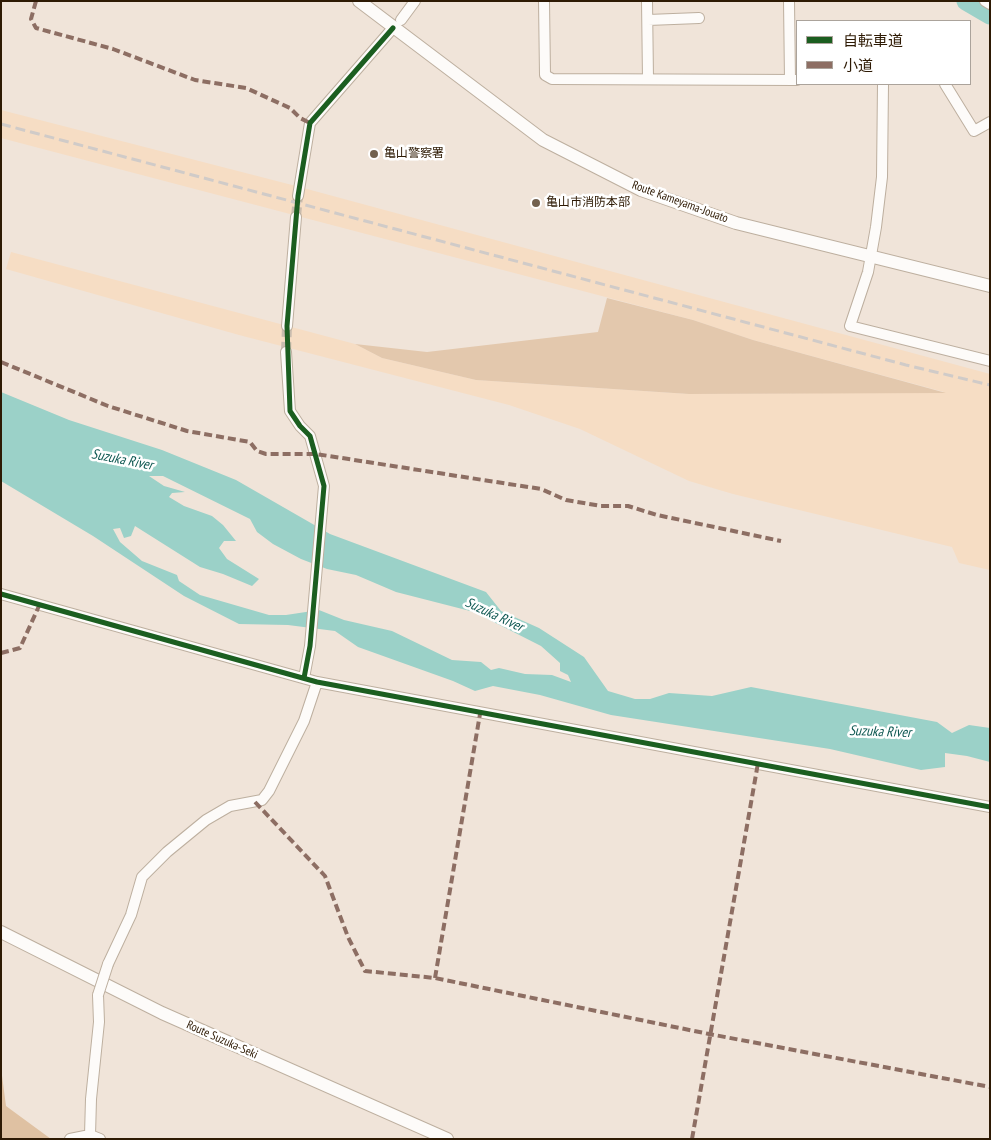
<!DOCTYPE html>
<meta charset="utf-8">
<style>
body{margin:0}
#map{position:relative;width:991px;height:1140px;overflow:hidden;background:#f0e4d9;font-family:"PT Sans Narrow","Noto Sans JP",sans-serif}
canvas{display:block}
.frame{position:absolute;inset:0;border:2px solid #2e1a04;pointer-events:none}
.legend{position:absolute;left:796px;top:20px;width:175px;height:65px;box-sizing:border-box;background:#fff;border:1px solid #aba39b;margin:0;padding:6px 9px;list-style:none;font-size:15px;color:#2e1a04}
.legend li{display:flex;align-items:center;gap:10px;height:25px}
.legend b{width:25px;border:1px solid #aba39b}
</style>
<div id="map">
<canvas width="991" height="1140"></canvas>
<div class="frame"></div>
<ul class="legend">
<li><b style="height:6px;background:#1b5e20"></b>自転車道</li>
<li><b style="height:6px;background:#8d6e63"></b>小道</li>
</ul>
</div>
<script>
const ctx = document.querySelector('canvas').getContext('2d');
ctx.lineJoin = 'round';
function fill(path, color) { ctx.fillStyle = color; ctx.fill(path, 'evenodd'); }
const shape = rows => new Path2D(rows.map(r => 'M' + r).join(''));
function strokePath(path, color, width, dash) { ctx.strokeStyle = color; ctx.lineWidth = width; ctx.lineCap = dash ? 'butt' : 'round'; ctx.setLineDash(dash || []); ctx.stroke(path); }
function drawText(font, color, halo, rows, align = 'center') {
  ctx.font = font + ' "PT Sans Narrow","Noto Sans JP",sans-serif'; ctx.lineWidth = 5; ctx.setLineDash([]); ctx.textBaseline = 'middle'; ctx.strokeStyle = halo; ctx.fillStyle = color; for (const [text, x, y, turn = 0] of rows) {
    ctx.save(); ctx.translate(x, y); ctx.rotate((+turn || 0) * Math.PI / 180); ctx.textAlign = isNaN(turn) ? turn : align; if (halo) ctx.strokeText(text, 0, 0); ctx.fillText(text, 0, 0); ctx.restore();
  }
}
fill(shape([
 [1,110,296,186,990,374,990,570,959,563,952,547,733,494,689,481,580,429,509,405,239,335,6,269,11,252,355,344,382,358,476,380,689,394,944,392,753,340,693,320,1,138]
]), '#f6ddc4');
fill(shape([
 [607,298,693,320,753,340,946,393,689,394,476,380,382,358,355,344,427,352,598,332]
]), '#e3c8ad');
fill(shape([
 [1,1068,6,1106,51,1139,1,1139]
]), '#dfc1a2');
fill(shape([
 [1,392,69,420,162,450,236,480,330,534,486,592,501,611,539,628,584,657,608,691,635,699,650,699,669,693,712,696,751,687,937,722,952,733,969,725,990,728,990,762,967,756,945,753,945,767,921,770,830,749,611,715,540,695,493,686,475,691,453,681,358,647,335,631,288,625,239,624,184,596,93,536,1,481],
 [149,476,163,476,250,519,257,532,273,544,301,559,327,569,356,575,396,592,474,612,541,646,560,663,560,671,568,675,571,682,552,675,525,674,499,668,491,670,481,662,452,660,392,631,344,620,319,610,286,615,269,615,200,595,179,581,177,575,142,561,120,542,113,529,120,528,124,538,131,536,135,526,200,567,223,574,252,586,259,579,227,559,219,548,224,541,236,541,223,525,212,516,184,506,169,497,172,493,185,492,164,486]
]), '#9bd1c8');
strokePath(shape([
 [966,1,990,15]
]), '#9bd1c8', 19);
strokePath(shape([
 [296,217,298,196],
 [286,352,287,326]
]), '#c9bcae', 10, [10, 5]);
const minor = shape([
 [544,1,545,75,552,79,797,80],
 [647,1,648,79],
 [789,1,790,80],
 [985,1,990,4],
 [401,20,415,1],
 [648,20,699,18],
 [883,84,882,177,876,227,868,272,850,326,990,361],
 [945,84,974,131,990,122],
 [298,196,310,123,393,28],
 [287,326,296,217],
 [286,352,290,411,300,426,310,436,324,486,310,646,304,678],
 [1,594,317,682,990,807],
 [108,964,131,915,142,877,167,852,206,820,230,806,262,800,269,791,304,721,317,682],
 [90,1135,91,1099,99,1022,98,995],
 [70,1139,90,1135,100,1139]
]);
const major = shape([
 [359,1,543,140,641,190,736,223,990,286],
 [1,932,162,1013,447,1139]
]);
strokePath(minor, '#bdaf9f', 12);
strokePath(major, '#bdaf9f', 14);
strokePath(minor, '#fdfbf9', 10);
strokePath(major, '#fdfbf9', 12);
strokePath(shape([
 [1,124,906,365,990,385]
]), '#d0cbc8', 3, [10, 5]);
const minorBridge = shape([
 [98,995,108,964]
]);
strokePath(minorBridge, '#bdaf9f', 12, []);
strokePath(minorBridge, '#fdfbf9', 10);
strokePath(shape([
 [36,1,31,19,36,28,113,49,195,80,246,88,290,108,300,118,310,123],
 [1,362,108,406,187,431,250,442,257,451,266,454,316,454,541,489,566,500,601,506,628,506,657,515,781,541],
 [1,653,20,648,39,606],
 [255,802,325,876,348,937,365,971,435,978,709,1034,990,1087],
 [435,978,480,714],
 [692,1139,758,763]
]), '#8d6e63', 4, [8, 4]);
strokePath(shape([
 [1,594,317,682,990,807],
 [304,678,310,646,324,486,310,436,300,426,290,411,287,326,298,196,310,123,393,28]
]), '#1b5e20', 5);
for (const [x, y, r, color] of [
 [374,154,5,"#72614f"],
 [536,203,5,"#72614f"]
]) { const dot = new Path2D(); dot.arc(x, y, r, 0, 2 * Math.PI); ctx.fillStyle = color; ctx.fill(dot); strokePath(dot, '#fff', 2); }
drawText('12px', '#2e1a04', '#fff', [
 ["亀山警察署",384,154],
 ["亀山市消防本部",546,203]
], 'left');
drawText('12px', '#2e1a04', '#fff', [
 ["Route Kameyama-Jouato",680,202,20],
 ["Route Suzuka-Seki",222,1040,24]
]);
drawText('italic 14px', '#0f5852', '#fff', [
 ["Suzuka River",122,460,11],
 ["Suzuka River",494,615,25],
 ["Suzuka River",880,732,2]
]);
</script>
